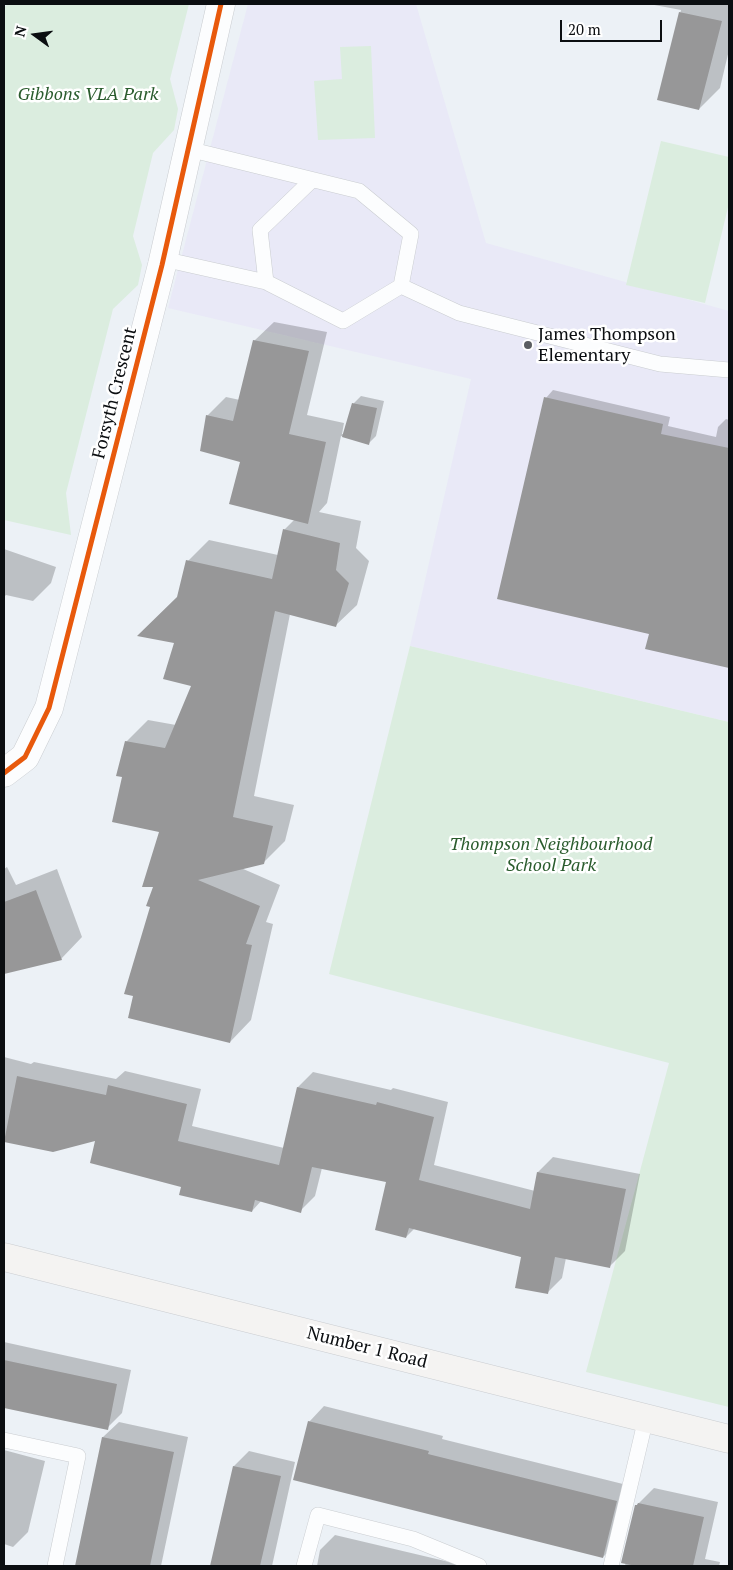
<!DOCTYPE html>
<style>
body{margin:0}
#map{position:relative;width:733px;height:1570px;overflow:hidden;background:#ecf1f6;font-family:"PT Serif",serif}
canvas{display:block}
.frame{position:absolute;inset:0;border:5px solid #0b0e11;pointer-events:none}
.north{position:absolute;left:10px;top:10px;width:50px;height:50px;-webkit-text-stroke:4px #fff;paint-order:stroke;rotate:284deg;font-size:14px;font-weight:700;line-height:20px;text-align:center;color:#0b0e11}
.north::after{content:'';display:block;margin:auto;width:18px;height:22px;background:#0b0e11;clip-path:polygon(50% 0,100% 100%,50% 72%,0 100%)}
.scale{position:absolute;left:560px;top:20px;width:102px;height:22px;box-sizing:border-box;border:2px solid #0b0e11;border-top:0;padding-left:6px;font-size:15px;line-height:18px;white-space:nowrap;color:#0b0e11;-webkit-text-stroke:4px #fff;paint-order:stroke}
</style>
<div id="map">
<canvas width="733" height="1570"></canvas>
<div class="frame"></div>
<div class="north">N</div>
<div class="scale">20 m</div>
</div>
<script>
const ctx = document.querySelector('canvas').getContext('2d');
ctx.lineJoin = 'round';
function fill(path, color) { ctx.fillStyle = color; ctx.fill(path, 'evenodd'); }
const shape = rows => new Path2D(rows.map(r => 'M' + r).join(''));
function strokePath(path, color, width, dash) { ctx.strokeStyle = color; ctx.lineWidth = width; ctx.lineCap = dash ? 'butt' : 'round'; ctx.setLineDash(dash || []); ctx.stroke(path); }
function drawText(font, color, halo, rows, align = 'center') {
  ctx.font = font + ' "PT Serif",serif'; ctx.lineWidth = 5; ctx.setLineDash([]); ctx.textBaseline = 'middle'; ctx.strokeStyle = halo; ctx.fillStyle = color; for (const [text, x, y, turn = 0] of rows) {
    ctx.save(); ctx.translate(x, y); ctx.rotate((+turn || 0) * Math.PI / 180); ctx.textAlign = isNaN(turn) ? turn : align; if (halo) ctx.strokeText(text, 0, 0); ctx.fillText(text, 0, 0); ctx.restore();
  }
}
fill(shape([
 [248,4,416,4,486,243,729,311,729,722,410,646,471,379,168,308]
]), '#e9e9f7');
fill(shape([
 [9,4,189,4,170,79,178,109,174,130,153,153,133,236,142,265,138,285,113,309,66,493,71,535,4,520,4,7],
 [371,46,375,138,318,140,314,81,342,79,340,47],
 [661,141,729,157,729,203,705,303,626,285],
 [410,646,729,722,729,1407,586,1372,669,1063,329,974]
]), '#dbeddf');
fill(shape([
 [649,4,729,4,729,50,720,88,699,109,658,99,681,10],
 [274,322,327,332,307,415,344,423,342,434,344,434,354,403,361,396,384,401,376,436,369,443,341,436,327,503,319,512,361,521,356,548,369,561,357,605,335,626,290,614,254,796,294,805,285,841,263,863,241,868,280,885,266,922,273,924,251,1020,230,1042,135,995,152,906,160,831,124,776,126,742,148,720,176,725,193,685,175,642,179,597,188,561,209,540,278,555,284,530,295,519,242,461,207,416,226,397,240,400,254,341],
 [553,390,670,417,668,426,716,437,718,427,726,419,729,420,729,663,726,666,650,633,546,398],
 [4,549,56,567,51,583,33,601,6,595,4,597],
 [7,867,16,885,57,869,82,937,61,959,4,973,4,869],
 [4,1057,31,1064,34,1062,116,1079,125,1071,201,1089,192,1126,284,1148,298,1087,313,1072,391,1090,393,1088,448,1102,434,1165,535,1191,538,1172,553,1157,640,1174,625,1251,610,1266,566,1258,562,1278,547,1293,522,1257,415,1228,406,1237,387,1181,322,1168,315,1196,300,1211,262,1200,252,1211,182,1186,97,1139,53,1151,4,1140],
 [4,1342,131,1370,122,1413,107,1428,4,1407],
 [324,1406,443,1436,442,1439,631,1486,618,1542,603,1557,309,1422],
 [119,1422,188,1437,161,1566,76,1566,103,1437],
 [4,1450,45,1461,28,1532,13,1547,4,1544],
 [249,1451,295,1462,272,1566,212,1566,234,1466],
 [654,1488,718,1502,705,1559,720,1562,719,1566,625,1566,636,1506],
 [335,1535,462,1565,479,1566,317,1566,320,1550]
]), '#0003');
fill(shape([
 [679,12,722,21,699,110,657,100],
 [253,340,309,351,289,434,326,442,308,524,229,504,240,462,200,451,206,415,233,421],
 [544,397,663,424,661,434,729,448,729,668,645,649,649,634,497,599],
 [352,403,377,408,369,445,342,437],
 [283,529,340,543,336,570,349,583,336,627,275,611,233,817,273,826,264,864,198,880,260,906,246,944,252,945,230,1043,128,1018,133,996,124,994,150,907,146,906,153,887,142,887,159,832,112,822,122,777,116,776,125,741,165,748,191,686,163,679,174,643,137,636,177,597,186,560,272,579],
 [36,890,62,960,4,974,4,902],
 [17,1076,106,1095,108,1085,187,1104,178,1141,279,1165,297,1087,376,1105,377,1102,434,1117,419,1180,530,1209,537,1172,626,1189,610,1268,555,1257,548,1294,515,1288,521,1257,409,1228,406,1238,375,1230,386,1182,312,1167,301,1213,255,1200,252,1212,179,1195,181,1187,90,1163,95,1141,53,1152,4,1142],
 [4,1360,117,1384,108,1430,4,1408],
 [308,1421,429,1451,428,1454,617,1501,603,1558,293,1480],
 [102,1437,174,1452,150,1566,75,1566],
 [233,1466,281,1476,260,1566,210,1566],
 [638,1503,704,1517,693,1566,636,1566,621,1563,635,1505,637,1505]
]), '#979798');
const lane = shape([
 [163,259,266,282,343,321,401,286,411,234,359,191,188,149],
 [266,282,260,230,312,180],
 [401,286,459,313,494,322,660,364,729,370],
 [4,1440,78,1456,55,1566],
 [304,1566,318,1515,413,1539,479,1566],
 [611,1566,646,1418]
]);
const street = shape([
 [4,773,25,757,49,708,162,265,221,4]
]);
const secondary = shape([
 [4,1257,729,1439]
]);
strokePath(lane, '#cacdd1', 16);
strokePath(street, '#cacdd1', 29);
strokePath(secondary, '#cacdd1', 29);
strokePath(lane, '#fcfdfe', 15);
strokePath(street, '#fcfdfe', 28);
strokePath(secondary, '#f4f3f2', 28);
strokePath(shape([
 [4,773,25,757,49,708,162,265,221,4]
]), '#e8590c', 5);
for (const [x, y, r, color] of [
 [528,345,5,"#5a5d61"]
]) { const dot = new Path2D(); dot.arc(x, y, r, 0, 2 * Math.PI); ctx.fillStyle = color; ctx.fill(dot); strokePath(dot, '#fff', 2); }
drawText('italic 18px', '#2a5c2d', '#fff', [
 ["Gibbons VLA Park",88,95],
 ["Thompson Neighbourhood",551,845],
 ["School Park",551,866]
]);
drawText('18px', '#0b0e11', '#fff', [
 ["James Thompson",538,335],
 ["Elementary",538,356]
], 'left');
drawText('18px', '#0b0e11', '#fff', [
 ["Forsyth Crescent",115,393,-76],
 ["Number 1 Road",367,1348,14]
]);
</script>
